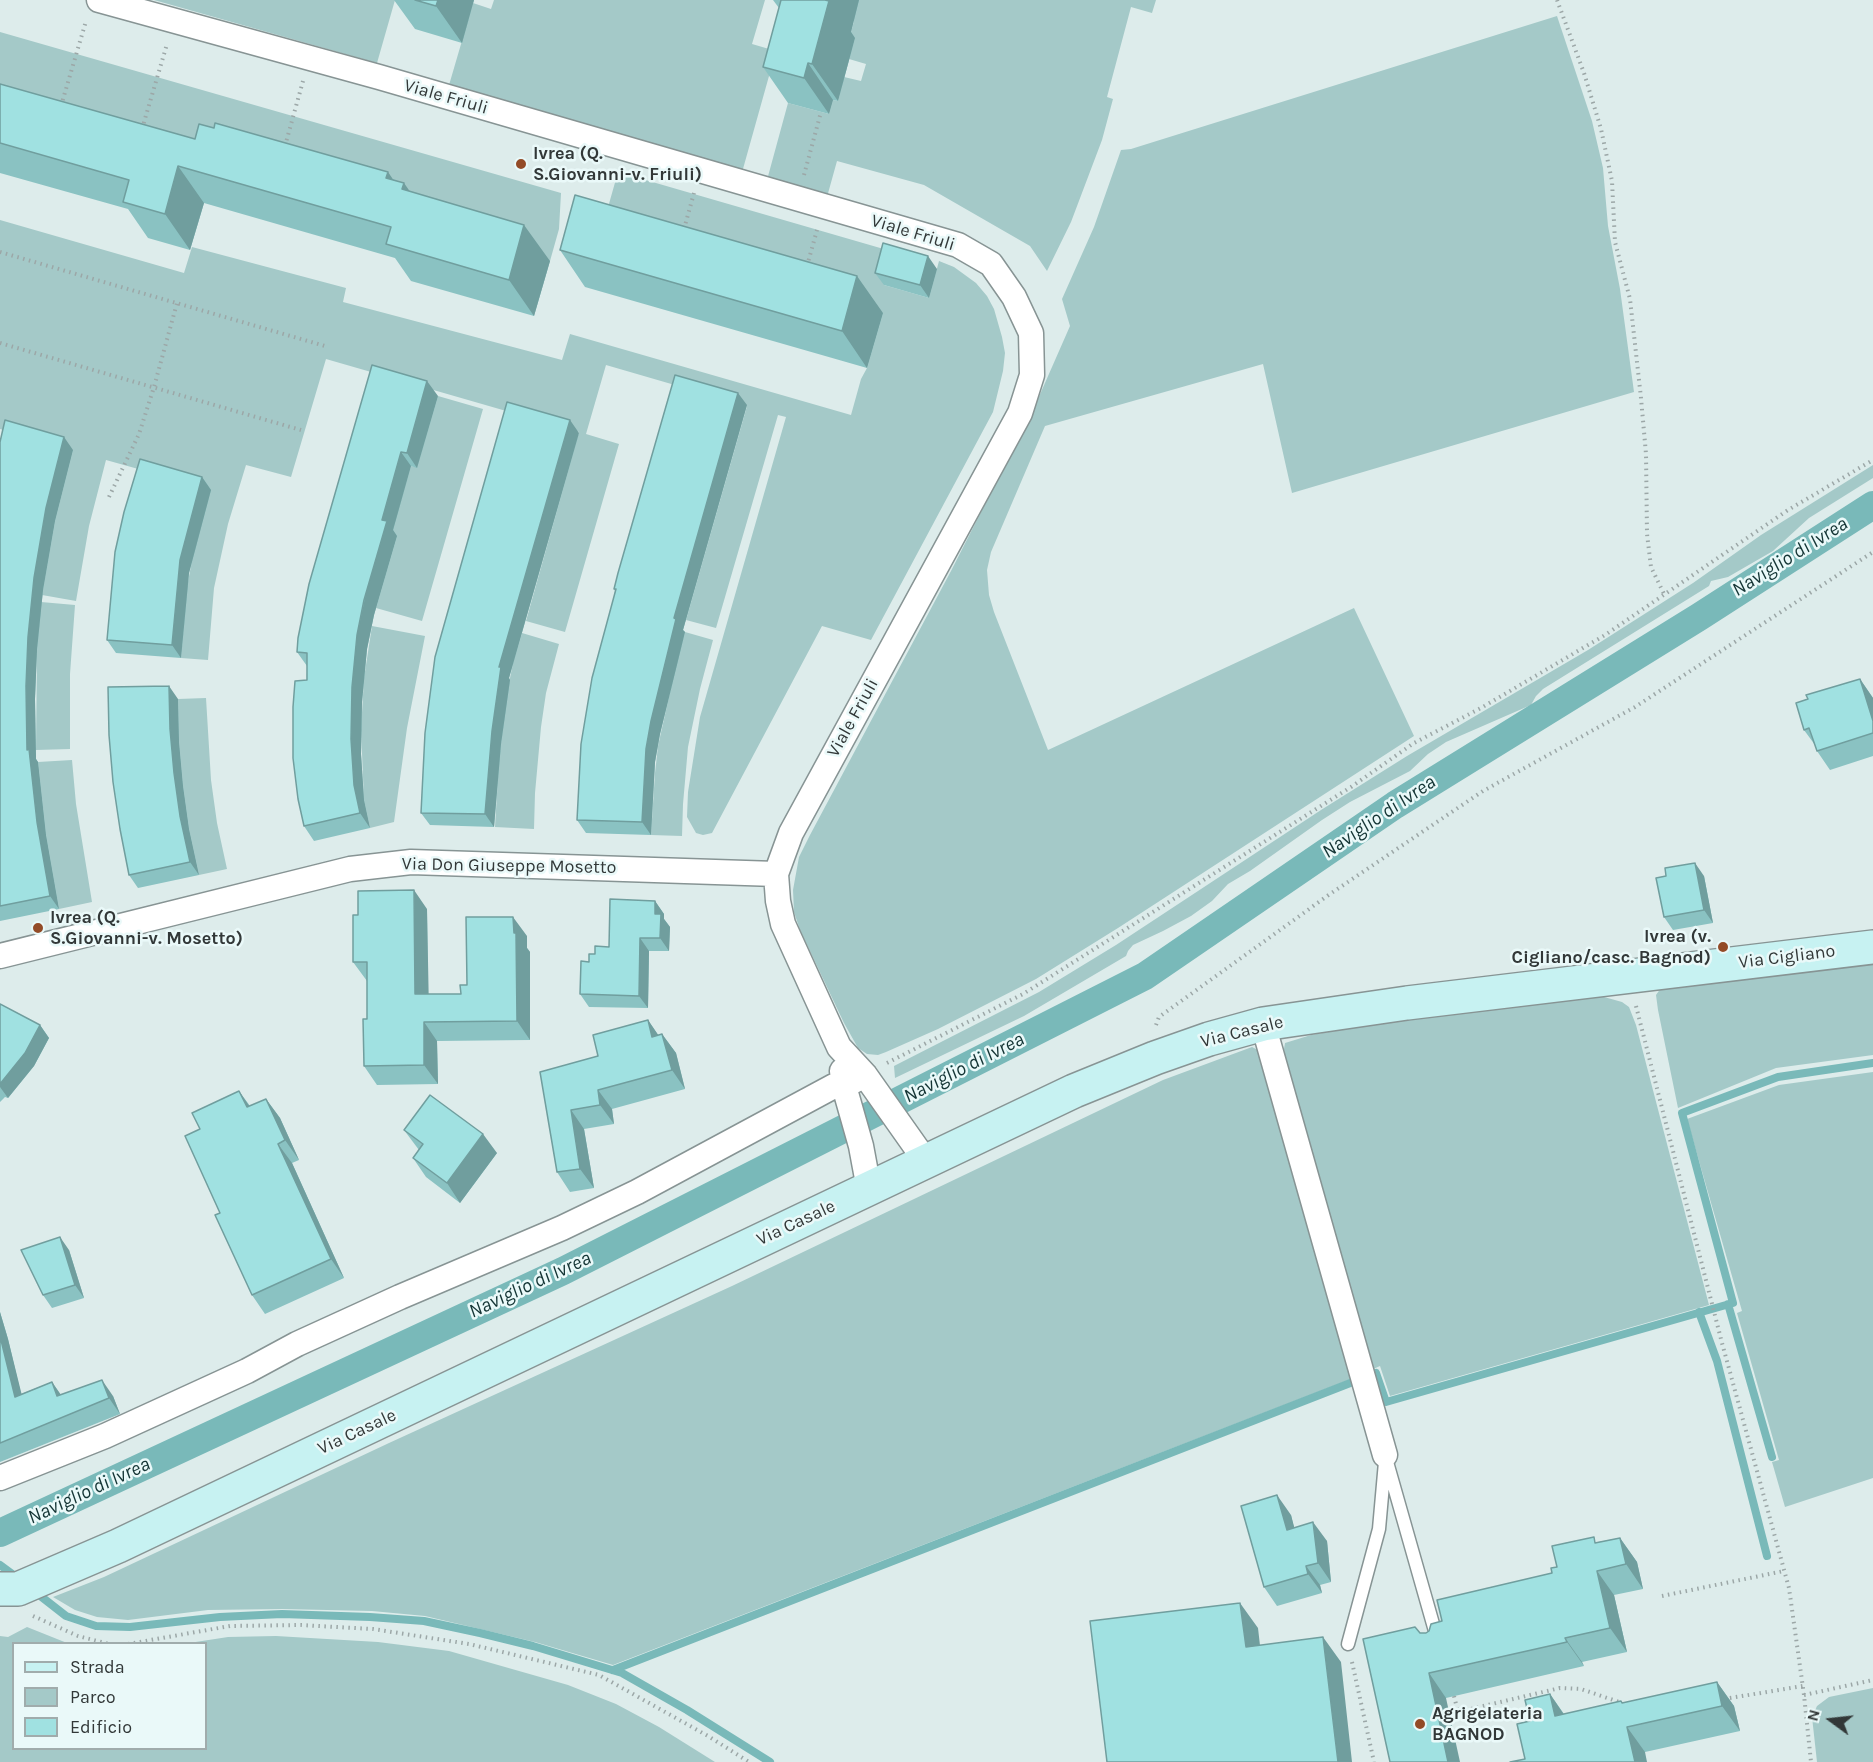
<!DOCTYPE html>
<style>
body{margin:0}
#map{position:relative;width:1873px;height:1762px;overflow:hidden;background:#ddeceb;font-family:Karla,sans-serif}
canvas{display:block}
.legend{position:absolute;left:12px;top:1642px;width:195px;height:108px;box-sizing:border-box;background:#eaf9f9;border:2px solid #a0acac;margin:0;padding:8px 10px;list-style:none;font-size:18px;color:#323838}
.legend li{display:flex;align-items:center;gap:12px;height:30px}
.legend b{width:30px;border:2px solid #a0acac}
.north{position:absolute;left:1801px;top:1690px;width:60px;height:60px;-webkit-text-stroke:4px #eaf9f9;paint-order:stroke;rotate:285deg;font-size:16px;font-weight:700;line-height:24px;text-align:center;color:#323838}
.north::after{content:'';display:block;margin:auto;width:21px;height:27px;background:#323838;clip-path:polygon(50% 0,100% 100%,50% 72%,0 100%)}
</style>
<div id="map">
<canvas width="1873" height="1762"></canvas>
<ul class="legend">
<li><b style="height:8px;background:#c7f2f2"></b>Strada</li>
<li><b style="height:16px;background:#a4c9c8"></b>Parco</li>
<li><b style="height:16px;background:#a0e1e1"></b>Edificio</li>
</ul>
<div class="north">N</div>
</div>
<script>
const ctx = document.querySelector('canvas').getContext('2d');
ctx.lineJoin = 'round';
function fill(path, color) { ctx.fillStyle = color; ctx.fill(path, 'evenodd'); }
const shape = rows => new Path2D(rows.map(r => 'M' + r).join(''));
function strokePath(path, color, width, dash) { ctx.strokeStyle = color; ctx.lineWidth = width; ctx.lineCap = dash ? 'butt' : 'round'; ctx.setLineDash(dash || []); ctx.stroke(path); }
function drawText(font, color, halo, rows, align = 'center') {
  ctx.font = font + ' Karla,sans-serif'; ctx.lineWidth = 5; ctx.setLineDash([]); ctx.textBaseline = 'middle'; ctx.strokeStyle = halo; ctx.fillStyle = color; for (const [text, x, y, turn = 0] of rows) {
    ctx.save(); ctx.translate(x, y); ctx.rotate((+turn || 0) * Math.PI / 180); ctx.textAlign = isNaN(turn) ? turn : align; if (halo) ctx.strokeText(text, 0, 0); ctx.fillText(text, 0, 0); ctx.restore();
  }
}
fill(shape([
 [154,0,395,0,377,63],
 [494,0,765,0,752,44,776,51,741,176,447,92,473,3,491,9],
 [841,0,1156,0,1152,13,1131,7,1107,97,1113,99,1102,140,1071,222,1047,271,1030,246,924,185,837,161,827,197,767,180,788,103,829,114,833,100,838,101,844,77,861,81,866,64,849,59,855,38,850,36,854,21,837,17],
 [1557,16,1592,121,1603,168,1608,226,1620,289,1634,392,1292,493,1263,364,1045,426,991,552,987,570,989,595,994,612,1048,750,1354,608,1414,736,1118,928,1036,979,938,1029,886,1052,878,1055,867,1054,858,1048,844,1023,800,930,794,912,793,890,799,857,810,835,951,571,1034,408,1070,326,1062,299,1094,227,1121,150,1131,149],
 [0,32,561,193,559,229,550,261,0,113],
 [618,172,894,252,884,285,929,298,939,261,954,267,976,283,987,296,994,309,1002,337,1005,353,1003,371,993,412,871,640,822,626,712,833,703,835,696,833,687,817,688,792,700,717,786,417,778,415,716,628,686,620,747,406,606,365,586,434,619,444,565,632,526,621,579,432,326,359,291,477,246,465,228,524,214,588,208,660,181,658,187,587,193,555,210,489,106,460,89,526,76,601,42,595,55,521,73,450,0,429,0,220,184,273,192,247,346,288,343,302,562,360,570,334,851,415,861,379,867,368,883,313,601,232],
 [438,396,483,409,422,621,376,608,397,536,391,534,411,466,417,467],
 [1873,465,1873,478,1809,518,1773,551,1728,577,1711,581,1709,586,1543,689,1536,696,1531,705,1446,742,1428,754,1410,771,1350,802,1322,820,1250,871,1228,884,1212,901,1191,916,1163,931,1133,945,1128,951,1126,956,1024,1016,895,1078,894,1066,1039,992,1116,945,1321,810,1407,756,1588,650,1693,583,1761,535],
 [41,602,75,605,70,674,70,749,36,750,37,650],
 [372,626,425,636,407,728,394,822,370,828,364,800,361,730,364,678],
 [685,632,713,640,700,689,688,747,683,804,682,836,651,835,655,773,658,746,677,661],
 [522,633,559,644,546,693,541,727,535,793,534,829,495,827,499,760,507,693,513,663],
 [206,698,211,780,217,823,227,869,199,875,189,829,183,786,179,742,178,699],
 [72,760,76,804,92,902,59,909,46,835,38,762],
 [1873,959,1873,1055,1776,1068,1678,1108,1658,1010,1656,995,1663,985],
 [1597,995,1622,1002,1629,1007,1636,1025,1709,1305,1390,1396,1380,1366,1371,1370,1286,1062,1284,1049,1285,1043,1311,1035,1409,1018],
 [1252,1047,1262,1052,1351,1379,613,1665,535,1642,425,1616,372,1611,282,1609,208,1610,128,1620,97,1617,75,1610,53,1597,104,1577,389,1443,732,1286,1163,1080],
 [1873,1072,1873,1478,1785,1507,1772,1462,1779,1460,1737,1313,1742,1311,1687,1119,1779,1085],
 [27,1627,67,1643,14,1644,14,1748,206,1748,206,1644,189,1643,228,1637,276,1636,378,1642,449,1651,568,1685,616,1704,659,1727,715,1762,0,1762,0,1636,8,1637],
 [1873,1688,1873,1762,1817,1762,1812,1717,1817,1706,1829,1697]
]), '#a4c9c8');
strokePath(shape([
 [1728,1304,1772,1457],
 [1699,1312,1717,1361,1767,1556],
 [0,1565,19,1579],
 [34,1591,66,1616,96,1626,130,1627,220,1617,282,1614,370,1617,424,1621,480,1633,533,1646,622,1673,687,1710,770,1762],
 [613,1670,1376,1373,1386,1402,1733,1303,1682,1113,1778,1077,1873,1063]
]), '#79b9b9', 8);
strokePath(shape([
 [0,1533,563,1271,1145,976,1395,805,1699,617,1873,505]
]), '#79b9b9', 28);
const service = shape([
 [1385,1455,1437,1638],
 [1348,1644,1379,1529,1385,1462]
]);
const minor = shape([
 [99,0,379,77,958,245,991,264,1014,297,1031,333,1032,375,1020,413,791,833,776,874,778,901,783,924,839,1047,865,1075,925,1160],
 [0,956,350,869,411,862,776,874],
 [1263,1024,1385,1455],
 [842,1071,844,1086,861,1146,869,1189],
 [0,1478,105,1436,247,1371,297,1344,400,1297,562,1228,637,1192,834,1086,844,1086,865,1075]
]);
const secondary = shape([
 [0,1589,18,1589,118,1546,1074,1091,1155,1058,1209,1039,1263,1024,1407,1003,1873,947]
]);
strokePath(service, '#879494', 15);
strokePath(minor, '#879494', 27);
strokePath(secondary, '#879494', 36);
strokePath(shape([
 [1557,0,1584,73,1601,129,1612,181,1615,242,1630,299,1641,398,1646,454,1647,534,1651,567,1664,594],
 [61,106,86,21],
 [142,129,167,44],
 [285,146,303,81],
 [804,175,821,112],
 [684,229,694,193],
 [0,252,325,346],
 [807,266,817,230],
 [0,343,301,430],
 [109,497,139,434,154,387,177,303],
 [1636,1006,1722,1343,1789,1588,1804,1695,1811,1762],
 [1156,1025,1159,1017,1330,894,1483,791,1635,707,1873,552],
 [887,1063,1023,994,1351,787,1414,743,1481,708,1605,635,1788,510,1873,460],
 [1662,1596,1784,1571],
 [33,1616,78,1636,109,1644],
 [128,1644,230,1626,301,1625,373,1629,469,1644,599,1675,708,1736,749,1762],
 [1352,1662,1374,1762],
 [1804,1695,1873,1680],
 [1454,1696,1458,1712,1560,1688,1581,1689,1622,1703],
 [1724,1699,1803,1686]
]), '#9ca7a7', 4, [1.5, 4.5]);
strokePath(service, '#fff', 12);
strokePath(minor, '#fff', 24);
strokePath(secondary, '#c7f2f2', 33);
fill(shape([
 [394,0,474,0,462,43,415,29],
 [773,0,859,0,851,32,855,38,838,101,833,100,829,114,788,103,763,67,779,8],
 [0,84,195,139,393,179,410,192,550,261,534,316,411,281,395,258,204,203,190,250,148,238,128,209,0,173],
 [560,250,883,313,867,368,585,287],
 [937,269,929,298,884,285,875,273],
 [438,396,417,468,411,466,393,530,397,536,374,615,367,649,362,702,361,754,364,800,370,828,314,841,304,826,307,666,297,652,309,584],
 [747,405,683,630,685,632,660,734,655,762,651,835,586,833,577,820,615,591,614,589],
 [579,433,509,678,510,680,501,744,494,827,430,825,421,813],
 [0,442,73,450,55,521,43,590,37,650,35,699,36,759,38,762,46,835,59,909,0,921],
 [202,477,211,490,189,573,181,658,116,653,107,640],
 [1860,679,1873,698,1873,756,1830,770,1817,751,1815,745,1804,730,1808,699],
 [178,699,179,742,183,786,189,829,199,875,138,888,129,875],
 [1666,876,1704,876,1713,923,1673,930,1664,917],
 [655,901,664,914,664,919,670,927,669,951,649,951,648,1008,589,1007,580,994,595,954,609,947],
 [427,909,428,994,461,994,467,985,527,936,527,948,530,952,530,1040,437,1041,438,1084,377,1085,364,1066,367,1019,367,981,353,962],
 [0,1004,40,1025,49,1038,34,1066,8,1098,5,1097,0,1102],
 [648,1020,658,1035,662,1034,676,1053,685,1089,612,1109,614,1124,584,1129,594,1188,570,1192,557,1172,540,1072,598,1056],
 [239,1091,250,1106,266,1099,280,1118,299,1160,292,1163,344,1278,265,1314,252,1295,220,1213,200,1129],
 [404,1130,497,1153,460,1203,426,1177,413,1158,419,1150],
 [69,1250,84,1298,52,1308,43,1295],
 [0,1312,8,1339,21,1394,52,1382,61,1395,113,1396,120,1414,0,1462],
 [1291,1515,1294,1528,1327,1541,1331,1582,1320,1585,1322,1593,1277,1606,1264,1587],
 [1620,1538,1637,1562,1643,1589,1614,1595,1627,1652,1582,1662,1584,1666,1446,1698,1390,1762,1420,1633,1426,1633,1442,1621,1552,1573,1557,1567,1598,1542],
 [1717,1682,1734,1706,1740,1731,1645,1752,1525,1759,1530,1721,1550,1694,1564,1714,1621,1701,1623,1703]
]), '#8ac2c2');
fill(shape([
 [438,0,474,0,462,43,436,6],
 [825,0,859,0,851,32,855,38,838,101,812,64],
 [808,63,833,100,829,114,804,78],
 [178,166,204,203,190,250,165,214],
 [388,172,413,209,386,178],
 [404,183,429,219,402,189],
 [524,225,550,261,534,316,509,280],
 [928,256,937,269,929,298,920,285],
 [857,276,883,313,867,368,842,331],
 [427,381,438,396,417,468,407,453],
 [738,393,747,405,683,630,685,632,660,734,655,762,651,835,642,822,646,749,651,721,674,618],
 [570,420,579,433,509,678,510,680,501,744,494,827,485,814,492,731,499,667],
 [64,437,73,450,55,521,43,590,37,650,35,699,36,759,38,762,46,835,59,909,50,896,37,822,27,750,26,686,28,637,34,578,46,508],
 [401,452,411,466,393,530,397,536,374,615,367,649,362,702,361,754,364,800,370,828,360,813,354,785,351,739,352,687,357,635,382,520],
 [202,477,211,490,189,573,181,658,172,645,180,560],
 [1860,679,1873,698,1873,721],
 [169,686,178,699,179,742,183,786,189,829,199,875,190,862,180,816,174,773,170,729],
 [1695,863,1704,876,1713,923,1704,910],
 [414,890,427,909,429,1013,415,994],
 [655,901,664,914,664,919,670,927,669,951,660,938,655,914],
 [513,917,527,936,527,948,530,952,530,1040,517,1021],
 [640,938,649,951,648,1008,639,996],
 [648,1020,661,1039,652,1037],
 [424,1022,437,1041,438,1084,424,1065],
 [40,1025,49,1038,34,1066,8,1098,0,1087,0,1084],
 [662,1034,676,1053,685,1089,672,1070],
 [598,1090,612,1109,614,1124,600,1105],
 [239,1091,252,1110,247,1107],
 [266,1099,280,1118,299,1160,285,1140],
 [571,1110,584,1129,594,1188,580,1169],
 [483,1134,497,1153,460,1203,447,1183],
 [278,1144,292,1163,344,1278,331,1259],
 [60,1237,69,1250,84,1298,75,1285],
 [0,1312,8,1339,26,1412,15,1397,0,1336],
 [102,1380,113,1396,120,1414,109,1398],
 [52,1382,63,1398,57,1396],
 [1277,1495,1291,1515,1300,1549,1287,1530],
 [1313,1522,1327,1541,1331,1582,1318,1563],
 [1620,1538,1637,1562,1643,1589,1626,1564],
 [1306,1566,1320,1585,1322,1593,1308,1574],
 [1597,1571,1614,1595,1627,1652,1610,1628],
 [1240,1603,1258,1628,1263,1672,1246,1647],
 [1323,1637,1341,1662,1352,1762,1338,1762],
 [1565,1638,1582,1662,1584,1666,1567,1642],
 [1429,1673,1446,1698,1460,1762,1448,1762],
 [1717,1682,1734,1706,1740,1731,1722,1706],
 [1550,1694,1567,1719,1555,1716],
 [1627,1727,1645,1752,1647,1762,1635,1762]
]), '#709e9e');
const building = shape([
 [415,0,438,0,436,6,415,0],
 [781,0,825,0,829,1,812,64,808,63,804,78,763,67,781,0],
 [0,84,195,139,199,124,214,128,215,123,388,172,386,178,404,183,402,189,524,225,509,280,386,244,391,227,178,166,165,214,123,202,129,180,0,143,0,84],
 [575,195,857,276,842,331,560,250,575,195],
 [883,243,928,256,920,285,875,273,883,243],
 [372,365,427,381,407,453,401,452,382,520,387,521,364,600,357,635,352,687,351,739,354,785,360,813,304,826,298,799,293,758,293,707,295,681,307,680,307,653,297,652,298,638,309,584,372,365],
 [675,375,738,393,674,618,676,619,651,721,646,749,642,822,577,820,581,744,592,678,616,589,614,589,618,573,675,375],
 [507,402,570,420,499,667,501,667,492,731,485,814,421,813,425,733,435,657,507,402],
 [5,420,64,437,46,508,34,578,28,637,26,686,27,750,29,749,37,822,50,896,0,906,0,442,5,420],
 [140,459,202,477,180,560,172,645,107,640,115,552,124,512,140,459],
 [1860,679,1873,721,1873,733,1817,751,1809,728,1804,730,1796,703,1808,699,1806,695,1860,679],
 [169,686,170,729,174,773,180,816,190,862,129,875,120,829,113,782,109,735,108,687,169,686],
 [1695,863,1704,910,1664,917,1656,878,1666,876,1665,868,1695,863],
 [414,890,415,994,461,994,460,985,467,985,466,917,513,917,514,933,516,933,517,1021,424,1022,424,1065,364,1066,363,1019,367,1019,367,962,353,962,353,915,358,915,358,891,414,890],
 [610,899,655,901,655,914,661,914,660,938,640,938,639,996,580,994,581,961,589,962,589,954,595,954,595,946,609,947,610,899],
 [0,1004,40,1025,25,1053,0,1084,0,1004],
 [648,1020,652,1037,662,1034,672,1070,598,1090,600,1105,571,1110,580,1169,557,1172,540,1072,598,1056,593,1035,648,1020],
 [239,1091,247,1107,266,1099,285,1140,278,1144,331,1259,252,1295,215,1215,220,1213,185,1136,200,1129,192,1113,239,1091],
 [430,1095,483,1134,447,1183,413,1158,423,1144,404,1130,430,1095],
 [60,1237,75,1285,43,1295,21,1250,60,1237],
 [0,1336,15,1397,52,1382,57,1396,102,1380,109,1398,0,1443,0,1336],
 [1277,1495,1287,1530,1313,1522,1318,1563,1306,1566,1308,1574,1264,1587,1241,1506,1277,1495],
 [1594,1537,1595,1543,1620,1538,1626,1564,1597,1571,1610,1628,1565,1638,1567,1642,1429,1673,1448,1762,1390,1762,1363,1639,1415,1627,1420,1633,1426,1633,1429,1631,1431,1624,1442,1621,1437,1600,1552,1573,1551,1568,1557,1567,1552,1546,1594,1537],
 [1240,1603,1246,1647,1323,1637,1338,1762,1107,1762,1090,1621,1240,1603],
 [1717,1682,1722,1706,1627,1727,1635,1762,1510,1762,1525,1759,1517,1724,1530,1721,1525,1700,1550,1694,1555,1716,1621,1701,1622,1703,1717,1682]
]);
fill(building, '#a0e1e1');
strokePath(building, '#709e9e', 1.5);
for (const [x, y, r, color] of [
 [521,164,6,"#934b27"],
 [38,928,6,"#934b27"],
 [1723,947,6,"#934b27"],
 [1420,1724,6,"#934b27"]
]) { const dot = new Path2D(); dot.arc(x, y, r, 0, 2 * Math.PI); ctx.fillStyle = color; ctx.fill(dot); strokePath(dot, '#eaf9f9', 2); }
drawText('18px', '#323838', '#eaf9f9', [
 ["Viale Friuli",446,97,16],
 ["Viale Friuli",913,233,17],
 ["Viale Friuli",853,718,-61],
 ["Via Don Giuseppe Mosetto",509,866,1],
 ["Via Cigliano",1787,957,-7],
 ["Via Casale",1242,1032,-14],
 ["Via Casale",796,1223,-25],
 ["Via Casale",357,1432,-25]
]);
drawText('bold 18px', '#323838', '#eaf9f9', [
 ["Ivrea (Q.",533,154],
 ["S.Giovanni-v. Friuli)",533,175],
 ["Ivrea (Q.",50,918],
 ["S.Giovanni-v. Mosetto)",50,939],
 ["Ivrea (v.",1711,937,"right"],
 ["Cigliano/casc. Bagnod)",1711,958,"right"],
 ["Agrigelateria",1432,1714],
 ["BAGNOD",1432,1735]
], 'left');
drawText('italic 20px', '#143535', '#eaf9f9', [
 ["Naviglio di Ivrea",1790,557,-32],
 ["Naviglio di Ivrea",1379,817,-34],
 ["Naviglio di Ivrea",964,1068,-27],
 ["Naviglio di Ivrea",530,1285,-25],
 ["Naviglio di Ivrea",89,1491,-25]
]);
</script>
